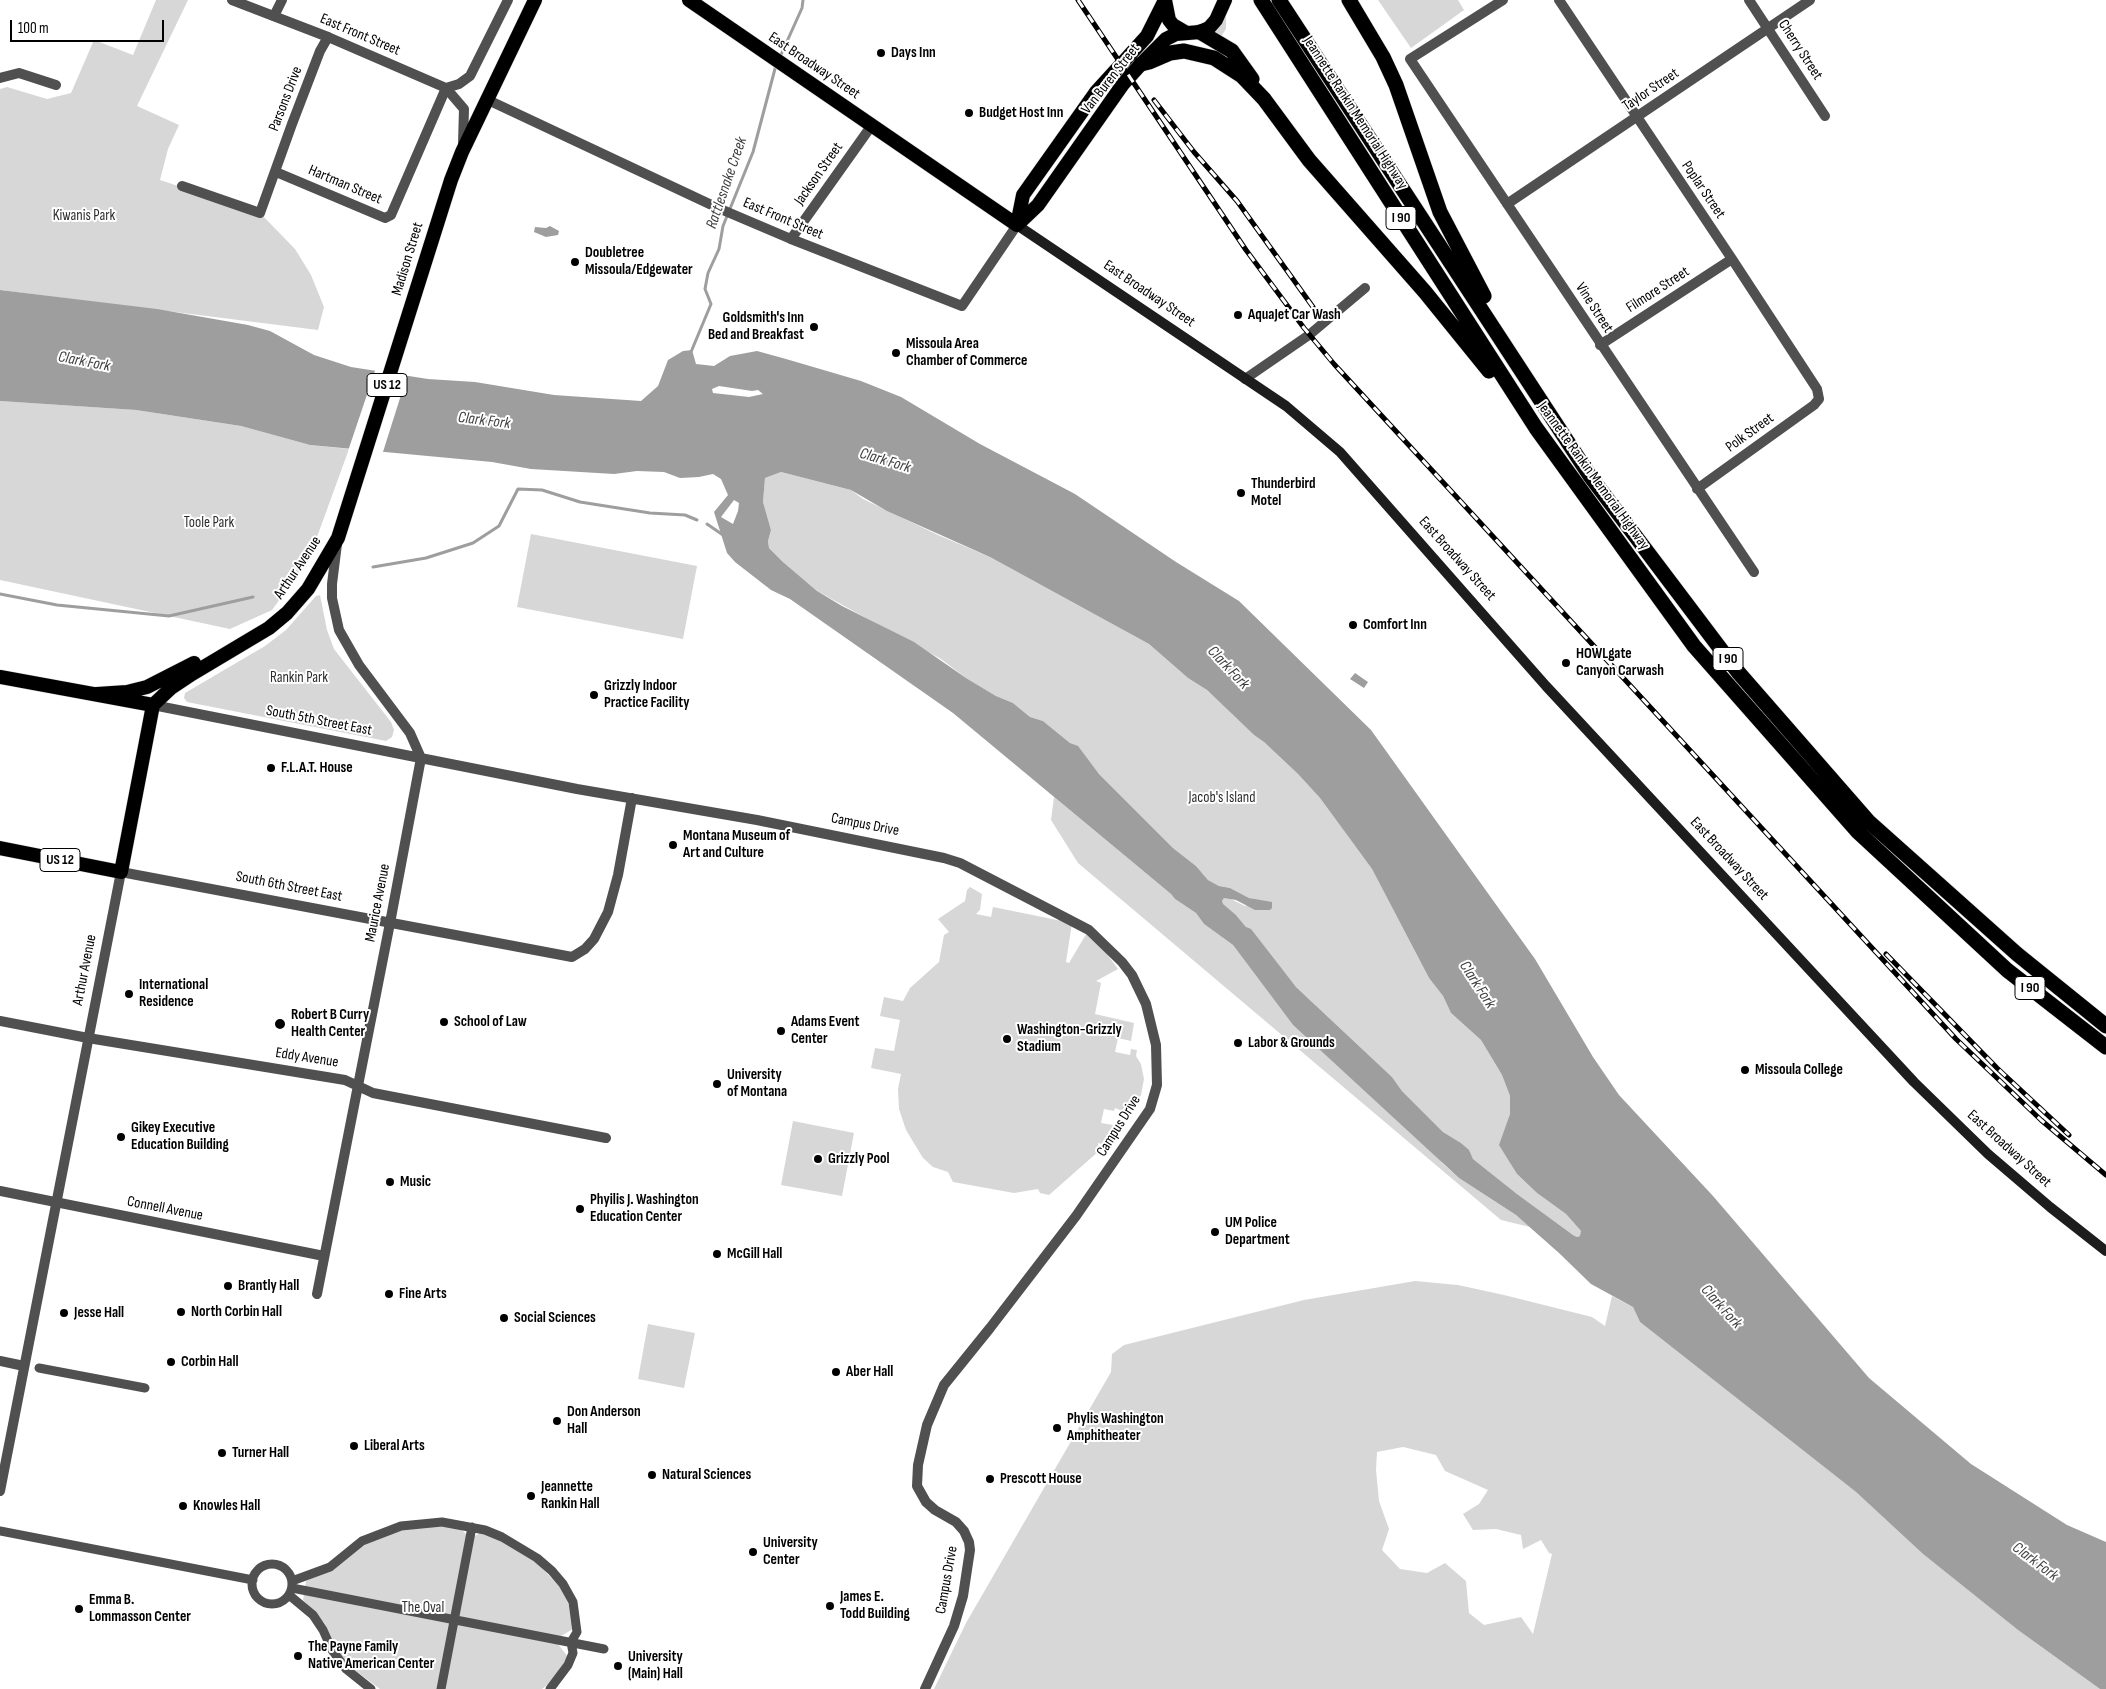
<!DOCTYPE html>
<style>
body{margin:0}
#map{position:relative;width:2106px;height:1689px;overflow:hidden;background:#fff;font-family:"Sofia Sans Condensed",sans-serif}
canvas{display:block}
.scale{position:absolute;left:10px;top:20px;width:154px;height:22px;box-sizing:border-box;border:2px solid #000;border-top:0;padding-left:6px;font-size:15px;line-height:18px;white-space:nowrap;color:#000;-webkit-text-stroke:4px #fff;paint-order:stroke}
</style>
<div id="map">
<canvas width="2106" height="1689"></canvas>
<div class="scale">100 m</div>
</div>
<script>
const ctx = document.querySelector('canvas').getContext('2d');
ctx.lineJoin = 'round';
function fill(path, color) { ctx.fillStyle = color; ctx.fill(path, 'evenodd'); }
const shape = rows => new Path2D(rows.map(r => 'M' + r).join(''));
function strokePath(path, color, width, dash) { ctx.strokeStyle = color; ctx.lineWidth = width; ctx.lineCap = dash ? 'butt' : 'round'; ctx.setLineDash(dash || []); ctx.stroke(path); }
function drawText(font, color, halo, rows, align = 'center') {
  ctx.font = font + ' "Sofia Sans Condensed",sans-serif'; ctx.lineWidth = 4; ctx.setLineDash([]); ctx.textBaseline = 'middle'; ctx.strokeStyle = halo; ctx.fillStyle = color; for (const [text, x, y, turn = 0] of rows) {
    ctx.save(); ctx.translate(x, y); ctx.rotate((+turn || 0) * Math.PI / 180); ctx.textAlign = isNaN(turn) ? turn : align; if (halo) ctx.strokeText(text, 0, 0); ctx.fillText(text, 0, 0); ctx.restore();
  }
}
fill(shape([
 [156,0,188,0,137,106,179,125,168,149,160,180,260,213,295,249,311,275,324,307,318,330,0,290,0,89,7,87,47,99,71,93,94,40,133,55],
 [1378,0,1458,0,1464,10,1411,48],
 [1226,12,1226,29,1222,35,1219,36,1212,32],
 [0,401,136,410,241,426,310,445,349,449,309,559,272,610,230,629,0,580],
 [781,472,851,490,863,499,938,535,990,557,1149,644,1188,678,1207,690,1254,735,1264,742,1298,774,1320,798,1372,869,1429,978,1443,996,1451,1013,1481,1040,1502,1075,1510,1096,1510,1114,1500,1145,1517,1174,1537,1193,1566,1214,1581,1231,1581,1236,1577,1237,1573,1235,1517,1194,1473,1159,1468,1150,1461,1143,1443,1132,1402,1091,1392,1077,1296,987,1236,915,1222,904,1222,901,1224,898,1229,898,1245,906,1265,902,1249,898,1230,888,1219,886,1208,880,1196,866,1173,848,1099,774,1078,747,1070,743,1043,721,1030,717,1013,703,996,696,966,678,941,659,817,591,783,562,769,548,768,541,771,530,763,502,765,478],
 [531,534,697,566,683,639,517,607],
 [320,595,327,630,334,649,391,722,394,730,392,737,386,741,187,702,184,698,185,693,265,646,286,630,316,596],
 [1054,797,1171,894,1175,899,1196,913,1204,924,1233,945,1293,1025,1435,1154,1443,1164,1459,1178,1516,1215,1530,1227,1501,1220,1078,863,1051,820],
 [970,887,982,894,980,910,976,914,991,917,993,907,1072,923,1066,962,1069,963,1088,931,1096,939,1118,969,1096,981,1101,983,1095,1014,1134,1023,1131,1041,1118,1038,1115,1052,1130,1055,1131,1049,1137,1050,1136,1056,1141,1064,1144,1079,1141,1095,1130,1109,1122,1115,1120,1110,1115,1108,1114,1111,1104,1109,1101,1123,1113,1125,1109,1146,1098,1143,1099,1151,1049,1195,1040,1193,1038,1189,1014,1193,953,1182,948,1172,933,1167,923,1158,906,1130,899,1109,898,1089,901,1074,871,1068,875,1048,894,1051,900,1020,880,1016,884,997,903,1001,910,988,939,962,944,935,949,932,938,919,965,901,967,890],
 [793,1121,854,1133,842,1196,781,1185],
 [1415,1281,1458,1285,1504,1295,1592,1317,1605,1326,1612,1296,1633,1307,1640,1322,1856,1492,1923,1554,2018,1630,2100,1689,934,1689,966,1623,1111,1372,1112,1354,1124,1345,1304,1300],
 [1403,1447,1436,1455,1445,1471,1488,1490,1479,1504,1463,1514,1473,1530,1496,1529,1521,1535,1523,1549,1541,1540,1549,1553,1552,1554,1533,1634,1521,1617,1484,1625,1469,1613,1466,1581,1445,1563,1427,1573,1400,1569,1382,1550,1389,1529,1379,1501,1376,1470,1377,1452],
 [648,1324,695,1333,684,1388,638,1379],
 [422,1526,454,1527,461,1529,467,1535,473,1537,480,1533,491,1536,516,1548,534,1560,560,1587,569,1605,573,1629,561,1636,558,1644,568,1657,552,1681,542,1689,380,1689,348,1665,339,1653,324,1623,303,1600,306,1581,332,1569,364,1543,402,1530]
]), '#d7d7d7');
fill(shape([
 [550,226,559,231,558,235,546,237,534,232,535,227,546,228],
 [0,290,157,309,248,325,270,331,314,355,351,367,428,379,475,382,554,395,641,401,658,386,668,360,683,351,692,350,696,364,714,366,730,356,757,351,786,359,861,381,901,397,980,444,1075,494,1176,562,1239,601,1371,730,1535,959,1593,1057,1619,1095,1713,1196,1869,1378,1971,1464,2067,1525,2106,1542,2106,1689,2100,1689,2018,1630,1923,1554,1856,1492,1640,1322,1633,1307,1591,1284,1559,1253,1516,1215,1459,1178,1293,1025,1233,945,1204,924,1196,913,1175,899,1171,894,953,713,790,599,771,590,735,562,727,553,714,512,728,495,721,479,713,474,699,477,680,478,664,472,637,471,614,474,531,469,492,462,310,445,241,426,136,410,0,401],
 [719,386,752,391,758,390,763,394,749,397,713,393,712,389],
 [781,472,851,490,887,511,990,557,1149,644,1188,678,1207,690,1254,735,1264,742,1298,774,1320,798,1372,869,1429,978,1443,996,1451,1013,1481,1040,1502,1075,1510,1096,1510,1114,1499,1145,1517,1174,1537,1193,1566,1214,1581,1231,1580,1236,1577,1237,1573,1235,1517,1194,1473,1159,1469,1150,1461,1143,1443,1132,1402,1091,1392,1077,1296,987,1251,929,1246,927,1236,915,1223,904,1222,901,1224,898,1236,900,1255,910,1270,910,1272,908,1272,902,1249,898,1230,888,1219,886,1208,880,1196,866,1173,848,1099,774,1078,746,1070,743,1043,721,1030,717,1013,703,996,696,966,678,914,642,842,606,817,591,783,562,769,548,768,541,771,530,763,502,765,478],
 [734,500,739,503,738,511,733,524,721,517],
 [1355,673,1368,682,1364,688,1350,679]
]), '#9e9e9e');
fill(shape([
 [376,368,408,373,382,455,348,451]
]), '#fff');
strokePath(shape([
 [780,57,802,8,803,0],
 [691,352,711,304,705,289,708,273,719,249,723,226,753,152,776,65],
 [707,524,723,535],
 [373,567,426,558,473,543,499,526,518,489,542,490,580,502,650,513,685,515,697,520],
 [0,594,57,605,169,616,253,597]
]), '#9e9e9e', 3);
const trunk = shape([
 [689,0,1017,225],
 [1165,0,1169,20,1173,25,1185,32],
 [1017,225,1038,205,1123,84,1141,64,1166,39,1176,34,1200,32,1209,28,1216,20,1225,0],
 [1017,225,1023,195,1096,92,1147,36,1165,0],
 [0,677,153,705],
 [97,694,127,692,147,687,194,663],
 [0,848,121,872,153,705,171,688,192,674,269,628,287,613,308,589,338,538,451,180,462,152,535,0]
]);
const motorway = shape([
 [1261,0,1536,428,1694,646,1858,832,2007,970,2106,1047],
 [1279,0,1590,476,1738,672,1868,821,2017,954,2106,1026],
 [1349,0,1383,57,1396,85,1440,212,1484,296],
 [1200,32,1232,51,1252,79],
 [1141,64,1149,62,1170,53,1184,51,1214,58,1242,76,1264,99,1309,160,1425,292,1489,371]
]);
strokePath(trunk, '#dbdbdb', 15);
strokePath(motorway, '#dbdbdb', 16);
strokePath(shape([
 [39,1368,145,1388],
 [0,1531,253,1580],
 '252 1584a20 20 0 1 1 40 0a20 20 0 1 1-40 0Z',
 [292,1581,330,1567,362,1541,401,1526,442,1522,485,1530,502,1537,537,1558,552,1571,563,1584,573,1602,577,1632,571,1642,573,1653,568,1665,550,1689],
 [292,1588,604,1649],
 [289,1595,313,1615,323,1630,332,1650,346,1669,371,1689],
 [441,1689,472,1527]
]), '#505050', 9);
strokePath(shape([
 [1503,0,1410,59,1754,572],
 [1559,0,1732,259,1817,389,1819,399,1814,405,1697,489],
 [1749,0,1825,116],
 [274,16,282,0],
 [0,78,19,73,56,85],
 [276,172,385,218,391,215,446,88],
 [182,186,260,213,292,124,320,51,328,37],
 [1507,204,1810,0],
 [791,239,872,125],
 [1600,345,1732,259],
 [1245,379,1309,335,1365,288],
 [0,1021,88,1038,345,1080,373,1093,606,1138],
 [0,1191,324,1256],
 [317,1294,390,923],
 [0,1361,24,1366]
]), '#505050', 10);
strokePath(shape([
 [232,0,328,37,446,88,464,109,463,144],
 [446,88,459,84,470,76,508,0],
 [488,100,718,208,791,239,962,306,1017,225],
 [337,544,332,584,332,598,339,630,359,665,410,733,421,758,390,923],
 [153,705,577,789,757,820,944,858,960,863,1089,930,1122,962,1132,975,1146,1004,1156,1045,1157,1085,1150,1109,1076,1216,990,1328,944,1385,927,1425,918,1465,917,1486,926,1502,935,1510,956,1522,964,1531,969,1542,970,1550,963,1596,954,1626,925,1689],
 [0,1491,121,872,572,957,585,949,594,939,608,912,618,875,632,798]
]), '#505050', 10);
strokePath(shape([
 [1017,225,1286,406,1340,452,1546,686,1914,1082,1988,1154,2050,1207,2106,1251]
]), '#1d1d1d', 10);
strokePath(trunk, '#000', 14);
strokePath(motorway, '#000', 15);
const rail = shape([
 [1078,0,1246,250,1304,328,1334,364,1956,1039,2041,1120,2106,1175],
 [1154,100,1194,152,1237,201,1313,307],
 [1886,954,1997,1068,2069,1135]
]);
strokePath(rail, '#000', 5);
strokePath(rail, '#fff', 3, [9]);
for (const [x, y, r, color] of [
 [881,53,5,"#000"],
 [969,113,5,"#000"],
 [575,262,5,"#000"],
 [1238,315,5,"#000"],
 [814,327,5,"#000"],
 [896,353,5,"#000"],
 [1241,493,5,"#000"],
 [1353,625,5,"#000"],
 [1566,663,5,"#000"],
 [594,695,5,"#000"],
 [271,768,5,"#000"],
 [673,845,5,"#000"],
 [129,994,5,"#000"],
 [444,1022,5,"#000"],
 [280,1024,6,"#000"],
 [781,1031,5,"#000"],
 [1007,1039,5,"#000"],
 [1238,1043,5,"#000"],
 [1745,1070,5,"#000"],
 [717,1084,5,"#000"],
 [121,1137,5,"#000"],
 [818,1159,5,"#000"],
 [390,1182,5,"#000"],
 [580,1209,5,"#000"],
 [1215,1232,5,"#000"],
 [717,1254,5,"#000"],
 [228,1286,5,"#000"],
 [389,1294,5,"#000"],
 [181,1312,5,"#000"],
 [64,1313,5,"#000"],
 [504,1318,5,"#000"],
 [171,1362,5,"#000"],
 [836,1372,5,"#000"],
 [557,1421,5,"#000"],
 [1057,1428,5,"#000"],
 [354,1446,5,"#000"],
 [222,1453,5,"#000"],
 [652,1475,5,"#000"],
 [990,1479,5,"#000"],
 [531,1496,5,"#000"],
 [183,1506,5,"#000"],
 [753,1552,5,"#000"],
 [830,1606,5,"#000"],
 [79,1609,5,"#000"],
 [298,1656,5,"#000"],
 [618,1666,5,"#000"]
]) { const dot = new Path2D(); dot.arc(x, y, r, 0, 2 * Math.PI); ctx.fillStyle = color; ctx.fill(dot); strokePath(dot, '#fff', 2); }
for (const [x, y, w] of [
 [1401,218,30],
 [387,385,40],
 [1728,659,30],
 [60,860,40],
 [2030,988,30]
]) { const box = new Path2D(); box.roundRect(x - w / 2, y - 11.5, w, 23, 4); ctx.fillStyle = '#fff'; ctx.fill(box); strokePath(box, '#000', 1); }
drawText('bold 14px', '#000', null, [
 ["I 90",1401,218],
 ["US 12",387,385],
 ["I 90",1728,659],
 ["US 12",60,860],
 ["I 90",2030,988]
]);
drawText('15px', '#000', '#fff', [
 ["East Front Street",360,35,23],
 ["Cherry Street",1800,50,57],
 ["East Broadway Street",814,66,34],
 ["Van Buren Street",1111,79,-52],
 ["Taylor Street",1651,90,-34],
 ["Parsons Drive",286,99,-69],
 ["Jeannette Rankin Memorial Highway",1355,113,57],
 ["Jackson Street",819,174,-55],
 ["Hartman Street",345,185,23],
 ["Poplar Street",1703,190,56],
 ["East Front Street",783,219,23],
 ["Madison Street",408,259,-73],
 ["Filmore Street",1658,290,-33],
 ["East Broadway Street",1149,294,34],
 ["Vine Street",1594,308,57],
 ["Polk Street",1750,433,-36],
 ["Jeannette Rankin Memorial Highway",1593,476,54],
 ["East Broadway Street",1457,559,48],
 ["Arthur Avenue",298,568,-56],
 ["South 5th Street East",319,721,11],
 ["Campus Drive",865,825,11],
 ["East Broadway Street",1729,859,47],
 ["South 6th Street East",289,887,11],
 ["Maurice Avenue",378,903,-79],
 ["Arthur Avenue",85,970,-79],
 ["Eddy Avenue",307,1058,9],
 ["Campus Drive",1119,1126,-58],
 ["East Broadway Street",2009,1149,42],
 ["Connell Avenue",165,1209,11],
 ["Campus Drive",947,1580,-80]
]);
drawText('bold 15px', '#000', '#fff', [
 ["Days Inn",891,53],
 ["Budget Host Inn",979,113],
 ["Doubletree",585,253],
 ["Missoula/Edgewater",585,270],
 ["AquaJet Car Wash",1248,315],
 ["Goldsmith's Inn",804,318,"right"],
 ["Bed and Breakfast",804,335,"right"],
 ["Missoula Area",906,344],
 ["Chamber of Commerce",906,361],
 ["Thunderbird",1251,484],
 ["Motel",1251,501],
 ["Comfort Inn",1363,625],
 ["HOWLgate",1576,654],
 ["Canyon Carwash",1576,671],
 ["Grizzly Indoor",604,686],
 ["Practice Facility",604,703],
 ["F.L.A.T. House",281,768],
 ["Montana Museum of",683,836],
 ["Art and Culture",683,853],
 ["International",139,985],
 ["Residence",139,1002],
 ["Robert B Curry",291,1015],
 ["Health Center",291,1032],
 ["School of Law",454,1022],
 ["Adams Event",791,1022],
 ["Center",791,1039],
 ["Washington-Grizzly",1017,1030],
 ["Stadium",1017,1047],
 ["Labor & Grounds",1248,1043],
 ["Missoula College",1755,1070],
 ["University",727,1075],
 ["of Montana",727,1092],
 ["Gikey Executive",131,1128],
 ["Education Building",131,1145],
 ["Grizzly Pool",828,1159],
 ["Music",400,1182],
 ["Phyilis J. Washington",590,1200],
 ["Education Center",590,1217],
 ["UM Police",1225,1223],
 ["Department",1225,1240],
 ["McGill Hall",727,1254],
 ["Brantly Hall",238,1286],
 ["Fine Arts",399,1294],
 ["North Corbin Hall",191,1312],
 ["Jesse Hall",74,1313],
 ["Social Sciences",514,1318],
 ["Corbin Hall",181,1362],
 ["Aber Hall",846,1372],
 ["Don Anderson",567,1412],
 ["Hall",567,1429],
 ["Phylis Washington",1067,1419],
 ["Amphitheater",1067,1436],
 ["Liberal Arts",364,1446],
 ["Turner Hall",232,1453],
 ["Natural Sciences",662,1475],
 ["Prescott House",1000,1479],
 ["Jeannette",541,1487],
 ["Rankin Hall",541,1504],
 ["Knowles Hall",193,1506],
 ["University",763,1543],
 ["Center",763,1560],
 ["James E.",840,1597],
 ["Todd Building",840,1614],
 ["Emma B.",89,1600],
 ["Lommasson Center",89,1617],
 ["The Payne Family",308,1647],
 ["Native American Center",308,1664],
 ["University",628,1657],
 ["(Main) Hall",628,1674]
], 'left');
drawText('15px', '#2e2e2e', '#fff', [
 ["Kiwanis Park",84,216],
 ["Toole Park",209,523],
 ["Rankin Park",299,678],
 ["Jacob's Island",1222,798],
 ["The Oval",423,1608]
]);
drawText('italic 16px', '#3f3f3f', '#fff', [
 ["Rattlesnake Creek",727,183,-71],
 ["Clark Fork",84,362,11],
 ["Clark Fork",484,421,7],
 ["Clark Fork",885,461,17],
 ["Clark Fork",1228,668,47],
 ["Clark Fork",1477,985,57],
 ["Clark Fork",1721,1307,48],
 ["Clark Fork",2035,1562,37]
]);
</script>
